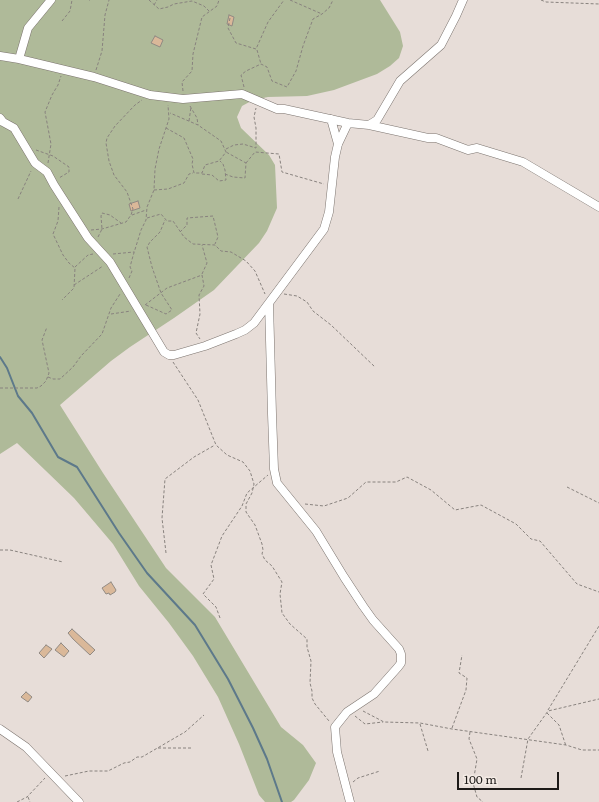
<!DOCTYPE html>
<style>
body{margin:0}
#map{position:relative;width:599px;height:802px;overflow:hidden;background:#e7ddd8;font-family:Literata,serif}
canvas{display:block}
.scale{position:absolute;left:457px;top:772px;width:102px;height:18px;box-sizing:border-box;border:2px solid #1d1a18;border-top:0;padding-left:5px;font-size:12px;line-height:14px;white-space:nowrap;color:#1d1a18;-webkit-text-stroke:3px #f4ebe5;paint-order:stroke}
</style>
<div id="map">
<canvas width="599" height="802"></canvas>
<div class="scale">100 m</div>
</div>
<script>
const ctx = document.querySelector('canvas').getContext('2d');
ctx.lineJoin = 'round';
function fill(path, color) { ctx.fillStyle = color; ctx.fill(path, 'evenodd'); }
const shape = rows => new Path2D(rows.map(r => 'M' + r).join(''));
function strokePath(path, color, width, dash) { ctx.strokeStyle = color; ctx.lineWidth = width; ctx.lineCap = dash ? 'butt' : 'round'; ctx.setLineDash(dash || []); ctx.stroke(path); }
fill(shape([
 [0,0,380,0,400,32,403,46,399,58,390,66,377,74,334,90,307,96,268,97,253,100,242,106,237,117,241,128,269,155,275,165,277,208,267,231,259,243,214,290,174,318,130,347,111,361,60,405,103,473,166,568,215,617,281,727,303,745,316,763,309,780,294,800,291,802,265,802,259,795,239,744,218,697,193,656,169,623,139,586,113,544,74,498,17,443,0,454]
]), '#afba99');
strokePath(shape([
 [0,357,7,368,18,396,32,413,58,457,77,467,119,533,147,573,195,625,228,679,253,728,267,759,282,802]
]), '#5d798a', 2);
const building = shape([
 [229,15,234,17,232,26,227,24,229,15],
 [155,36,163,40,160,47,151,43,155,36],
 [138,201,140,208,131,211,129,204,138,201],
 [111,582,116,590,115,592,110,595,109,593,106,594,102,588,111,582],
 [72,629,95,650,90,655,73,639,68,633,72,629],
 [61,643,69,651,64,657,55,650,61,643],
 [46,645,52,649,44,658,39,653,46,645],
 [26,692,32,697,28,702,21,697,26,692]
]);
fill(building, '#dab899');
strokePath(building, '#918a83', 1);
const minor = shape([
 [0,56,19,59,94,77,150,95,183,99,242,94,277,109,284,109,348,123,369,125,428,138,436,138,468,150,477,148,523,162,599,207],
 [19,59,28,28,51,0],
 [0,118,3,122,14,128,35,163,47,172,54,185,88,238,110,262,164,352,169,355,174,355,205,346,236,334,245,330,254,323,324,229,329,212,335,157,338,144,348,123],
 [331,119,338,144],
 [369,125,377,120,400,81,441,45,456,16,463,0],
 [269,303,272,414,274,469,277,483,316,531,344,577,363,606,373,620,399,649,401,654,401,663,398,667,374,694,347,712,335,727,337,752,350,802],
 [0,729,26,747,79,802]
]);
strokePath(minor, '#7c746f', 9);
strokePath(shape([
 [89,0,90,0],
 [149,0,159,9,168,7,174,4,192,1,204,6,209,11],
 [290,0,322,14],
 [541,0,546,2,599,4],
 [154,5,157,0],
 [230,18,228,28,236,43,256,49,268,22,284,0],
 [62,21,70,11,72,0],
 [257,50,261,64],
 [96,70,102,51,105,15,109,0],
 [244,87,241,75,246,71,261,64,267,67,272,81,287,87,296,71,303,46,313,19,322,14,329,8,333,0],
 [183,91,182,82,192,71,193,54,202,17,217,6,219,0],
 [190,106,197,118,198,125],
 [189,121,191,107],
 [166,128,184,138,193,159,192,164,194,173,202,173,205,165,219,161,226,152,221,141,198,125,170,113],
 [226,149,234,145,243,144,256,148,256,128,254,117,256,108],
 [36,150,53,156,69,167,69,172,59,178],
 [48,163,51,144,45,112,52,95,58,85,61,76],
 [246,163,255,152,279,154,282,172,324,184],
 [202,174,212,175,219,181,226,180,225,170,223,164,220,161],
 [225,174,233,177,245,178,246,163,226,152],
 [154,190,168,189,184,183,189,174,193,173],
 [18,199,31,171],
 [59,207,58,221,53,234,63,255,69,263,75,268,74,288,62,300],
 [132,215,146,210],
 [147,218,161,214,167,221,173,221,184,237,193,244,215,245,221,251,231,252,246,261,255,271,265,294],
 [91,230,102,229,126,222,131,215,133,209,127,192,114,175,109,161,106,143,107,138,115,126,135,105,142,100],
 [180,232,187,225,187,218,213,216,218,237,215,244],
 [98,237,102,229,101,216,102,213,110,215,121,223],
 [113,254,134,252],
 [75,267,88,255,93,254],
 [202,274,207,263,202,245],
 [129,278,132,271,130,267,133,256,141,230,146,220,147,207,154,190,155,169,159,149,169,119,168,105],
 [74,285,103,266],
 [284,294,297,296,307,302,313,311,331,325,375,367],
 [145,305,167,288,202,275,204,286,199,295,200,314,196,333,200,339],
 [146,305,166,314,172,310,161,293,152,267,147,247,150,242,160,232,165,220],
 [111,314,131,311],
 [173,362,198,400,216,445,227,455,243,462,250,471,254,484,252,493,246,504,246,512,255,525,262,544,263,550,262,554,265,560,272,566,282,582,280,594,282,613,290,624,307,639,307,647,311,661,310,683,312,691,312,698,315,704,329,721],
 [48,377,53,379,60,379,73,367,81,356,102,334,111,308,120,294],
 [0,388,37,388,41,386,46,381,49,373,42,340,47,327],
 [567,487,599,503],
 [305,504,324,506,348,498,366,482,396,482,407,477,431,490,455,510,481,505,516,524,531,539,540,541,577,584,599,592],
 [0,550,10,550,63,562],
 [166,553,162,518,165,479,194,457,215,445],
 [220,618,216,607,203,594,214,579,211,565,222,536,242,506,247,493,268,475],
 [548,710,599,626],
 [363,711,384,722,420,723,452,729,566,745,582,750,599,750],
 [547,713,559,725,566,746],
 [355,716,365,724,383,722],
 [420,724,428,751],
 [452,728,466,690,467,678,459,673,462,655],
 [470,732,469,739,477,759,473,783,477,797,483,802],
 [158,748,193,748],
 [65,776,89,771,108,771,124,763,130,762,137,757,142,757,185,732,204,715],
 [521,778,528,739,548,711,599,699],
 [353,782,358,778,380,771],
 [28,797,30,802],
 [17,802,27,797,45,778]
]), '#88827e', 1, [3, 2]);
strokePath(minor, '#fff', 8);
</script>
